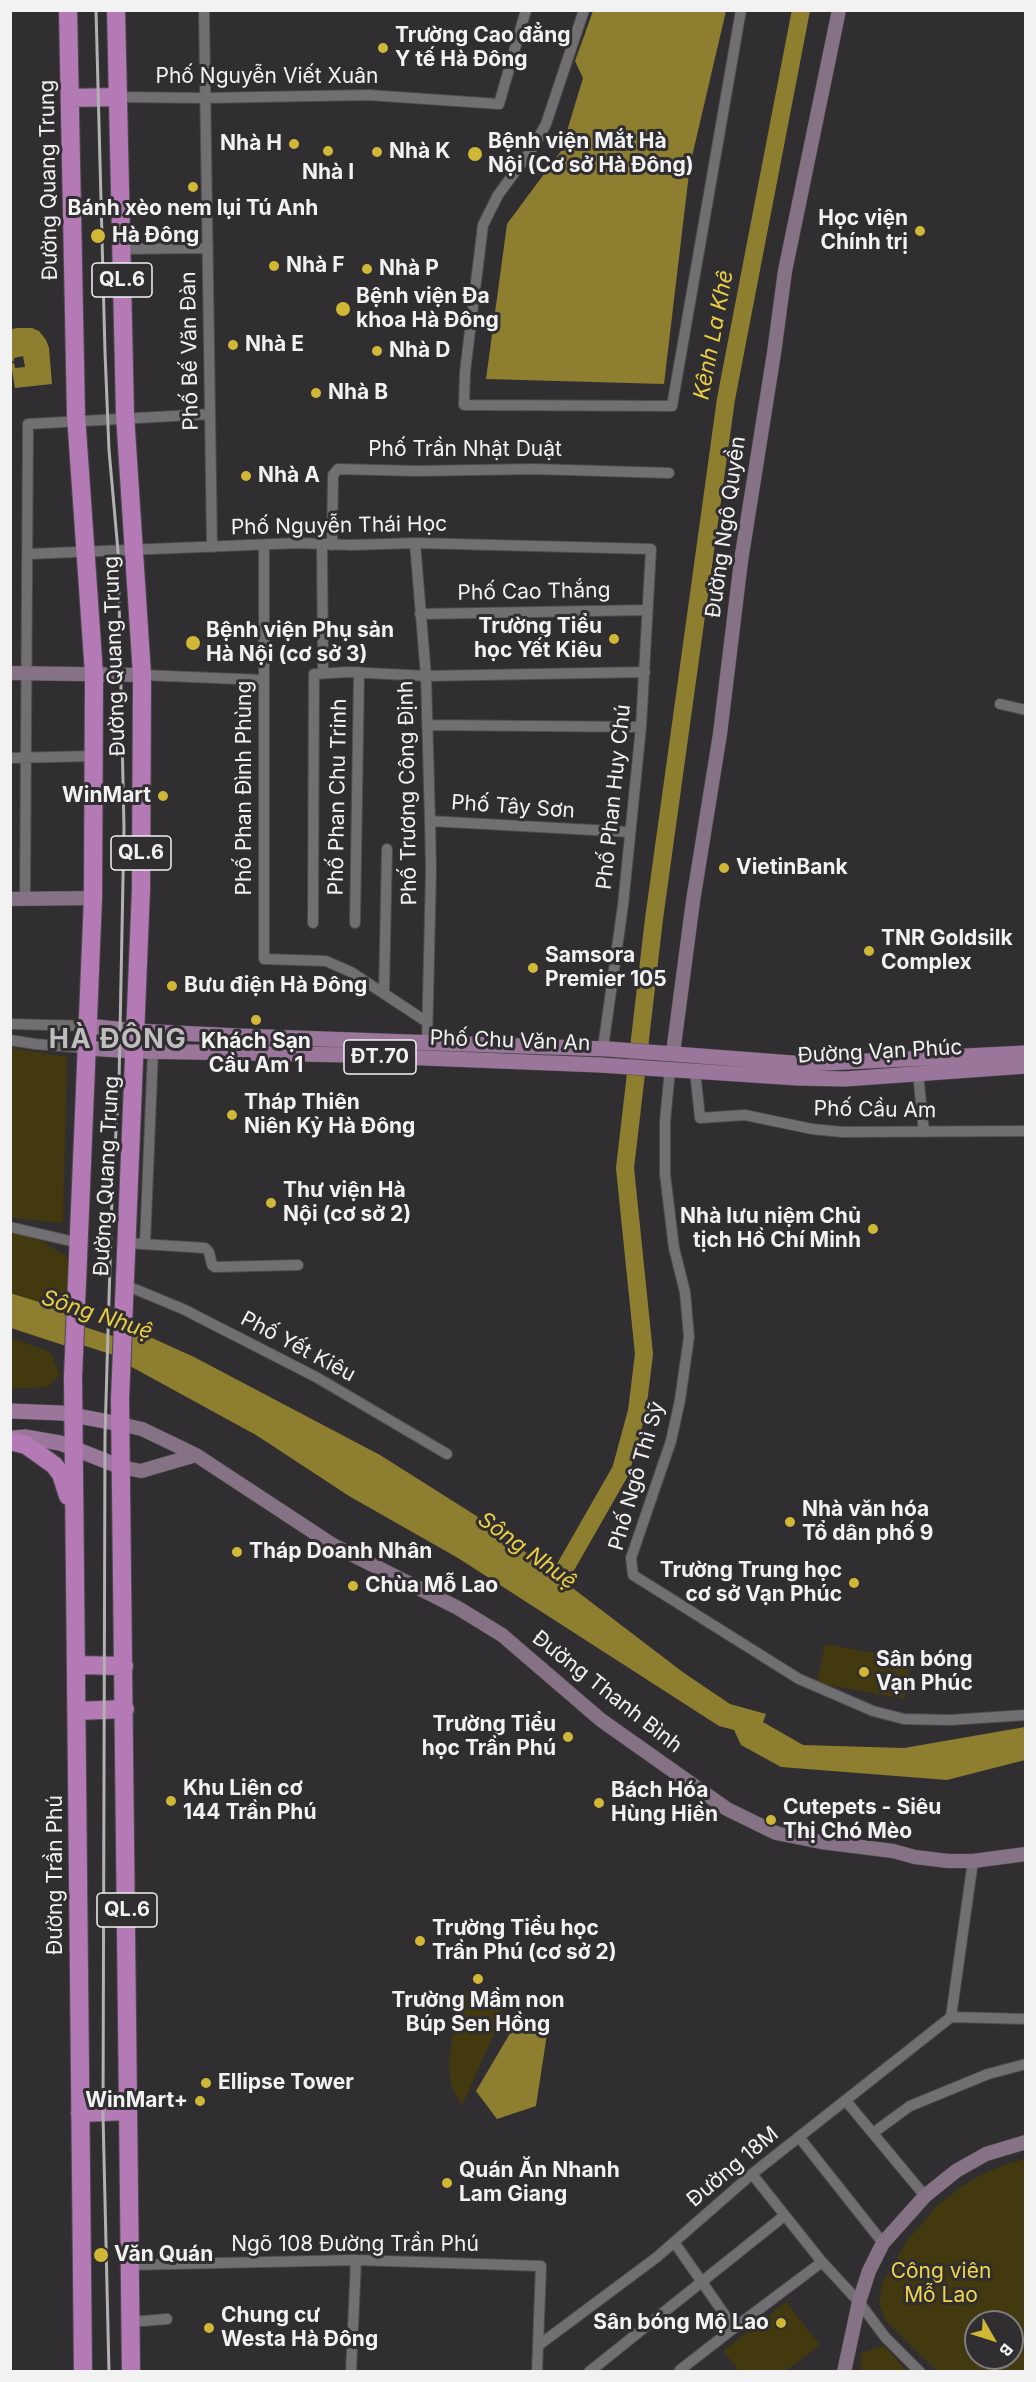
<!DOCTYPE html>
<meta charset="utf-8">
<style>
body{margin:0}
#map{position:relative;width:1036px;height:2382px;overflow:hidden;background:#302e30;font-family:Inter,sans-serif}
canvas{display:block}
.frame{position:absolute;inset:0;border:12px solid #f3f2f3;pointer-events:none}
.north{position:absolute;left:964px;top:2310px;width:60px;height:60px;box-sizing:border-box;background:#302e30;border:2px solid #7e7c7e;border-radius:50%;rotate:129deg;font-size:16px;font-weight:700;line-height:24px;text-align:center;color:#f3f2f3}
.north::after{content:'';display:block;margin:auto;width:21px;height:27px;background:#d1b736;clip-path:polygon(50% 0,100% 100%,50% 72%,0 100%)}
</style>
<div id="map">
<canvas width="1036" height="2382"></canvas>
<div class="frame"></div>
<div class="north">B</div>
</div>
<script>
const ctx = document.querySelector('canvas').getContext('2d');
ctx.lineJoin = 'round';
function fill(path, color) { ctx.fillStyle = color; ctx.fill(path, 'evenodd'); }
const shape = rows => new Path2D(rows.map(r => 'M' + r).join(''));
function strokePath(path, color, width, dash) { ctx.strokeStyle = color; ctx.lineWidth = width; ctx.lineCap = dash ? 'butt' : 'round'; ctx.setLineDash(dash || []); ctx.stroke(path); }
function drawText(font, color, halo, rows, align = 'center') {
  ctx.font = font + ' Inter,sans-serif'; ctx.lineWidth = 6; ctx.setLineDash([]); ctx.textBaseline = 'middle'; ctx.strokeStyle = halo; ctx.fillStyle = color; for (const [text, x, y, turn = 0] of rows) {
    ctx.save(); ctx.translate(x, y); ctx.rotate((+turn || 0) * Math.PI / 180); ctx.textAlign = isNaN(turn) ? turn : align; if (halo) ctx.strokeText(text, 0, 0); ctx.fillText(text, 0, 0); ctx.restore();
  }
}
fill(shape([
 [11,1048,67,1057,63,1223,11,1218],
 [10,1231,44,1242,67,1257,73,1274,70,1304,65,1311,11,1296],
 [10,1337,50,1352,60,1374,47,1387,11,1389],
 [825,1644,911,1660,904,1699,817,1683],
 [464,1990,504,2012,462,2105,451,2087,449,2063,455,2013],
 [1025,2159,1025,2371,937,2371,885,2320,879,2302,883,2282,909,2238,940,2203,961,2187,981,2175,1004,2165],
 [976,2322,1012,2322,1012,2358,976,2358],
 [786,2302,820,2345,786,2371,739,2371,723,2351],
 [884,2346,907,2371,861,2371,861,2353]
]), '#42390e');
fill(shape([
 [593,11,726,11,690,165,664,384,486,379,507,224,561,151,583,78,575,61],
 [18,328,32,328,39,331,46,340,49,348,52,384,15,388,11,364,14,363,15,368,25,367,23,356,14,358,14,361,11,362,11,329],
 [10,1293,74,1313,72,1348,11,1328],
 [130,1328,194,1357,380,1455,486,1522,684,1673,730,1704,766,1714,763,1722,803,1745,904,1748,1025,1727,1025,1760,947,1780,781,1767,741,1745,734,1730,719,1726,458,1558,349,1496,256,1435,128,1365],
 [522,2013,547,2034,536,2106,497,2119,476,2091]
]), '#8e7e30');
strokePath(shape([
 [62,1329,136,1353],
 [549,1596,621,1470,637,1411,644,1354,625,1168,654,919,726,399,801,10]
]), '#8e7e30', 18);
const street = shape([
 [204,10,212,547],
 [584,10,546,124,532,149,498,195,483,225,465,372,464,405,672,406,741,10],
 [118,97,205,98,368,95,499,104,526,10],
 [121,249,208,248],
 [415,543,426,676,430,821,431,870,427,1042],
 [322,544,323,673],
 [264,545,264,959,326,961,351,972,427,1022],
 [332,545,333,475,338,469,417,471,534,469,669,473],
 [28,554,299,543,351,545,415,543,651,549,641,727,623,905,603,1048],
 [420,614,647,610],
 [142,675,264,680],
 [1000,704,1026,710],
 [427,725,641,727],
 [10,758,93,756],
 [430,821,630,832],
 [25,899,28,424,210,414],
 [313,923,314,674,349,672,426,676,645,672],
 [355,923,359,672],
 [384,993,387,849],
 [10,1024,88,1026],
 [10,1040,35,1044,87,1048],
 [670,1069,665,1122,665,1174,674,1248,685,1292,689,1337,680,1400,671,1441,631,1558,633,1575,799,1679,873,1711,904,1719,950,1720,1026,1715],
 [695,1071,700,1118,745,1115,812,1129,842,1132,1026,1131],
 [918,1073,924,1132],
 [10,1227,79,1243],
 [127,1243,205,1248,209,1252,212,1265,215,1267,298,1265],
 [145,1244,153,1051],
 [125,1285,183,1309,316,1377,447,1454],
 [951,2017,973,1861],
 [951,2017,1026,2019],
 [846,2101,925,2196],
 [873,2133,910,2106,988,2074,1026,2064],
 [799,2137,883,2243],
 [752,2174,822,2262,859,2302,885,2337,920,2372],
 [674,2242,734,2328],
 [130,2265,356,2260,541,2266,537,2372],
 [130,2322,167,2319],
 [539,2345,657,2257,752,2174,951,2017],
 [351,2372,356,2260],
 [589,2372,784,2216],
 [681,2372,680,2370,734,2328,822,2262]
]);
const secondary = shape([
 [10,673,142,675],
 [10,899,93,898],
 [673,1053,693,901,720,734,741,561,774,353,785,271,839,10],
 [120,1424,142,1429,196,1455,333,1545,458,1608,502,1635,601,1720,727,1809,776,1833,821,1842,893,1851,915,1857,948,1861,973,1861,1026,1854],
 [121,1467,141,1471,196,1455],
 [844,2372,859,2302,869,2271,883,2243,925,2196,956,2171,986,2154,1026,2142]
]);
const primary = shape([
 [88,1026,136,1031,238,1036,608,1049,806,1064,1026,1053],
 [87,1048,135,1051,350,1055,600,1065,798,1078,845,1079,1026,1066],
 [10,1411,62,1413,120,1424],
 [12,1438,25,1437,60,1443,121,1467]
]);
const highway = shape([
 [68,10,76,415,94,674,93,898,73,1377,83,2372],
 [116,10,125,415,142,675,141,889,120,1399,131,2372],
 [70,98,118,97],
 [10,1441,26,1445,54,1465,61,1474,68,1496],
 [76,1665,124,1666],
 [77,1711,125,1709],
 [80,2113,128,2111]
]);
strokePath(street, '#4d4b4d', 12);
strokePath(secondary, '#4d4b4d', 15);
strokePath(primary, '#4d4b4d', 16);
strokePath(highway, '#4d4b4d', 20);
strokePath(street, '#716f71', 10);
strokePath(secondary, '#857285', 14);
strokePath(primary, '#99769a', 15);
strokePath(highway, '#b37ab5', 18);
strokePath(shape([
 [96,10,105,352,109,450,118,551,124,828,119,1083,112,1197,105,1435,103,2115,109,2372]
]), '#b2b1b2', 3);
for (const [x, y, r, color] of [
 [383,48,6,"#d1b736"],
 [294,144,6,"#d1b736"],
 [328,151,6,"#d1b736"],
 [377,152,6,"#d1b736"],
 [475,154,8,"#d1b736"],
 [193,187,6,"#d1b736"],
 [920,231,6,"#d1b736"],
 [98,236,8,"#d1b736"],
 [274,266,6,"#d1b736"],
 [367,269,6,"#d1b736"],
 [343,309,8,"#d1b736"],
 [233,345,6,"#d1b736"],
 [377,351,6,"#d1b736"],
 [316,393,6,"#d1b736"],
 [246,476,6,"#d1b736"],
 [614,639,6,"#d1b736"],
 [193,643,8,"#d1b736"],
 [163,796,6,"#d1b736"],
 [724,868,6,"#d1b736"],
 [869,951,6,"#d1b736"],
 [533,968,6,"#d1b736"],
 [172,986,6,"#d1b736"],
 [256,1020,6,"#d1b736"],
 [232,1115,6,"#d1b736"],
 [271,1203,6,"#d1b736"],
 [873,1229,6,"#d1b736"],
 [790,1522,6,"#d1b736"],
 [237,1552,6,"#d1b736"],
 [854,1583,6,"#d1b736"],
 [353,1586,6,"#d1b736"],
 [864,1672,6,"#d1b736"],
 [568,1737,6,"#d1b736"],
 [171,1801,6,"#d1b736"],
 [599,1803,6,"#d1b736"],
 [771,1820,6,"#d1b736"],
 [420,1941,6,"#d1b736"],
 [478,1979,6,"#d1b736"],
 [206,2083,6,"#d1b736"],
 [200,2101,6,"#d1b736"],
 [447,2183,6,"#d1b736"],
 [101,2255,8,"#d1b736"],
 [781,2323,6,"#d1b736"],
 [209,2328,6,"#d1b736"]
]) { const dot = new Path2D(); dot.arc(x, y, r, 0, 2 * Math.PI); ctx.fillStyle = color; ctx.fill(dot); strokePath(dot, '#302e30', 2); }
for (const [x, y, w] of [
 [122,280,60],
 [141,853,60],
 [380,1057,72],
 [127,1910,60]
]) { const box = new Path2D(); box.roundRect(x - w / 2, y - 17, w, 34, 4.5); ctx.fillStyle = '#302e30'; ctx.fill(box); strokePath(box, '#f3f2f3', 1.5); }
drawText('bold 20px', '#f3f2f3', null, [
 ["QL.6",122,280],
 ["QL.6",141,853],
 ["ĐT.70",380,1057],
 ["QL.6",127,1910]
]);
drawText('bold 21px', '#f3f2f3', '#302e30', [
 ["Trường Cao đẳng",395,36],
 ["Y tế Hà Đông",395,60],
 ["Bệnh viện Mắt Hà",488,142],
 ["Nội (Cơ sở Hà Đông)",488,166],
 ["Nhà H",282,144,"right"],
 ["Nhà K",389,152],
 ["Nhà I",328,173,"center"],
 ["Bánh xèo nem lụi Tú Anh",193,209,"center"],
 ["Học viện",908,219,"right"],
 ["Chính trị",908,243,"right"],
 ["Hà Đông",112,236],
 ["Nhà F",286,266],
 ["Nhà P",379,269],
 ["Bệnh viện Đa",356,297],
 ["khoa Hà Đông",356,321],
 ["Nhà E",245,345],
 ["Nhà D",389,351],
 ["Nhà B",328,393],
 ["Nhà A",258,476],
 ["Trường Tiểu",602,627,"right"],
 ["học Yết Kiêu",602,651,"right"],
 ["Bệnh viện Phụ sản",206,631],
 ["Hà Nội (cơ sở 3)",206,655],
 ["WinMart",151,796,"right"],
 ["VietinBank",736,868],
 ["TNR Goldsilk",881,939],
 ["Complex",881,963],
 ["Samsora",545,956],
 ["Premier 105",545,980],
 ["Bưu điện Hà Đông",184,986],
 ["Khách Sạn",256,1042,"center"],
 ["Cầu Am 1",256,1066,"center"],
 ["Tháp Thiên",244,1103],
 ["Niên Kỷ Hà Đông",244,1127],
 ["Thư viện Hà",283,1191],
 ["Nội (cơ sở 2)",283,1215],
 ["Nhà lưu niệm Chủ",861,1217,"right"],
 ["tịch Hồ Chí Minh",861,1241,"right"],
 ["Nhà văn hóa",802,1510],
 ["Tổ dân phố 9",802,1534],
 ["Tháp Doanh Nhân",249,1552],
 ["Trường Trung học",842,1571,"right"],
 ["cơ sở Vạn Phúc",842,1595,"right"],
 ["Chùa Mỗ Lao",365,1586],
 ["Sân bóng",876,1660],
 ["Vạn Phúc",876,1684],
 ["Trường Tiểu",556,1725,"right"],
 ["học Trần Phú",556,1749,"right"],
 ["Khu Liên cơ",183,1789],
 ["144 Trần Phú",183,1813],
 ["Bách Hóa",611,1791],
 ["Hùng Hiền",611,1815],
 ["Cutepets - Siêu",783,1808],
 ["Thị Chó Mèo",783,1832],
 ["Trường Tiểu học",432,1929],
 ["Trần Phú (cơ sở 2)",432,1953],
 ["Trường Mầm non",478,2001,"center"],
 ["Búp Sen Hồng",478,2025,"center"],
 ["Ellipse Tower",218,2083],
 ["WinMart+",188,2101,"right"],
 ["Quán Ăn Nhanh",459,2171],
 ["Lam Giang",459,2195],
 ["Văn Quán",114,2255],
 ["Chung cư",221,2316],
 ["Westa Hà Đông",221,2340],
 ["Sân bóng Mộ Lao",769,2323,"right"]
], 'left');
drawText('21px', '#f3f2f3', '#302e30', [
 ["Phố Nguyễn Viết Xuân",267,77],
 ["Đường Quang Trung",49,180,-91],
 ["Phố Bế Văn Đàn",190,351,-91],
 ["Phố Trần Nhật Duật",465,450],
 ["Phố Nguyễn Thái Học",339,526,-1],
 ["Đường Ngô Quyền",726,527,-82],
 ["Phố Cao Thắng",534,592,-1],
 ["Đường Quang Trung",115,656,-92],
 ["Phố Phan Đình Phùng",245,788,-90],
 ["Phố Trương Công Định",408,793,-91],
 ["Phố Phan Chu Trinh",338,797,-89],
 ["Phố Phan Huy Chú",614,797,-84],
 ["Phố Tây Sơn",513,807,4],
 ["Phố Chu Văn An",510,1041,2],
 ["Đường Vạn Phúc",880,1052,-3],
 ["Phố Cầu Am",875,1110,1],
 ["Đường Quang Trung",107,1176,-87],
 ["Phố Yết Kiêu",298,1347,28],
 ["Phố Ngô Thì Sỹ",637,1476,-74],
 ["Đường Thanh Bình",607,1692,38],
 ["Đường Trần Phú",56,1875,-90],
 ["Đường 18M",733,2167,-40],
 ["Ngõ 108 Đường Trần Phú",355,2245]
]);
drawText('21px', '#f1d54b', '#302e30', [
 ["Công viên",941,2272],
 ["Mỗ Lao",941,2296]
]);
drawText('italic 22px', '#ebcf44', '#302e30', [
 ["Kênh La Khê",714,335,-79],
 ["Sông Nhuệ",97,1315,18],
 ["Sông Nhuệ",527,1551,36]
]);
ctx.letterSpacing = '1.5px';
drawText('bold 27px', '#c0bdc0', '#302e30', [
 ["HÀ ĐÔNG",118,1040]
]);
ctx.letterSpacing = '0px';
</script>
